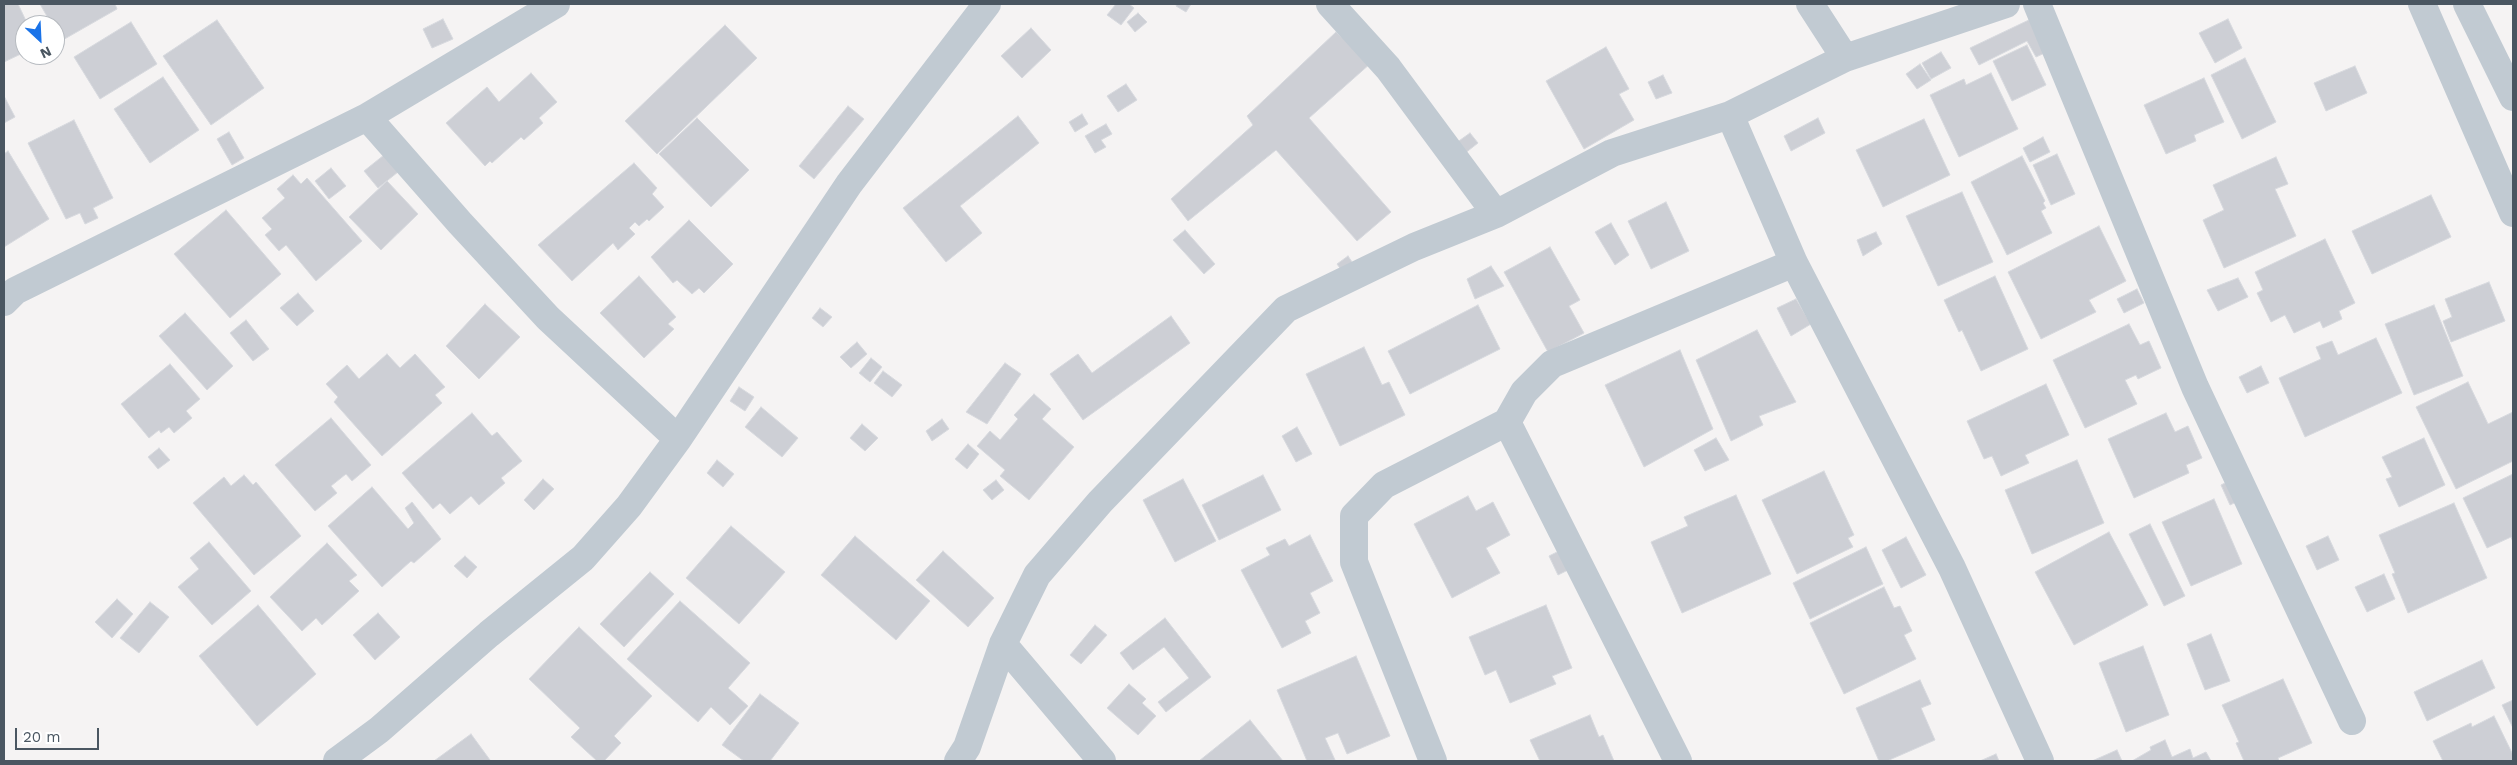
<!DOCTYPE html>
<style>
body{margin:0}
#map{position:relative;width:2517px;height:765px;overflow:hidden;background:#f5f3f3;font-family:"Work Sans",sans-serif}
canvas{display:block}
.frame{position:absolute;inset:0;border:5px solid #4a5661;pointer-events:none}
.north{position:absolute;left:15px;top:15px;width:50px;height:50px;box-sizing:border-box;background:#fff;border:1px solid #b7bbc0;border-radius:50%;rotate:155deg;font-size:14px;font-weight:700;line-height:20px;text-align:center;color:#4a5661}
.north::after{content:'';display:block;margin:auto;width:18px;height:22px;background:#1a73e8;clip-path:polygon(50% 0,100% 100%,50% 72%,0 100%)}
.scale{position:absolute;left:15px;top:728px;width:84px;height:22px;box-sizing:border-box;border:2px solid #4a5661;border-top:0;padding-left:6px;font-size:15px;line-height:18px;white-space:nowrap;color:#4a5661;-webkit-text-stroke:4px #fff;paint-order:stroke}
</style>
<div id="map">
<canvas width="2517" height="765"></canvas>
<div class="frame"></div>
<div class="north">N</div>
<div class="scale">20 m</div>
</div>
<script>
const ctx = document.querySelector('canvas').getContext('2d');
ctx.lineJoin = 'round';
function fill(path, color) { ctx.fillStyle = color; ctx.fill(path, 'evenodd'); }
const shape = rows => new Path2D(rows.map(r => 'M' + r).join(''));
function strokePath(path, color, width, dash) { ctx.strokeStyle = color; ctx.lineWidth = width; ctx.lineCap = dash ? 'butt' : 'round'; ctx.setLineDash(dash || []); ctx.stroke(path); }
const building = shape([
 [4,4,18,4,28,25,25,25,22,29,25,35,25,52,4,62,4,4],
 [40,4,115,4,117,9,61,41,55,31,55,25,52,25,40,4],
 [1116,4,1129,4,1134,8,1121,25,1107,15,1116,4],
 [1177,4,1191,4,1186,12,1176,6,1177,4],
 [1138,13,1147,22,1135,32,1127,22,1138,13],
 [2033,18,2049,51,2036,57,2027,41,1979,65,1970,48,2033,18],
 [443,19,453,39,432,48,423,29,443,19],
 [2228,19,2242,48,2215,63,2199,33,2228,19],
 [217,20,264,88,211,125,163,56,217,20],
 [131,22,157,64,100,99,74,57,131,22],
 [725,25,757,58,657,154,625,121,725,25],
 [1031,28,1051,50,1022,78,1001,56,1031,28],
 [1336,32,1371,63,1309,118,1391,212,1357,241,1276,150,1188,221,1171,199,1253,125,1247,116,1336,32],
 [2027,45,2046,85,2012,101,1993,61,2027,45],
 [1606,47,1629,89,1619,94,1634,120,1584,149,1546,81,1606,47],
 [1941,52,1951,68,1931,79,1922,63,1941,52],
 [2245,58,2276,122,2242,139,2211,75,2245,58],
 [1920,64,1931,80,1917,89,1906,74,1920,64],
 [2355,66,2367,93,2326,111,2314,83,2355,66],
 [531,73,557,102,539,118,543,123,524,140,521,137,492,163,490,161,485,166,446,123,487,87,499,102,531,73],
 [1991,73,2018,129,1959,157,1930,95,1964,79,1966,85,1991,73],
 [1663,75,1672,93,1656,99,1648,82,1663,75],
 [163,77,199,130,150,163,114,109,163,77],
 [2204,78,2224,122,2194,135,2196,141,2166,154,2144,105,2204,78],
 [1126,84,1137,100,1118,112,1107,96,1126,84],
 [4,96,15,117,4,123,4,96],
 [848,106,864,119,814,179,799,166,848,106],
 [1082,114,1088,124,1075,132,1069,122,1082,114],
 [1018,116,1039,143,960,206,982,233,946,262,903,208,1018,116],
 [697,118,749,170,711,207,659,154,697,118],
 [1818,118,1825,133,1791,151,1784,136,1818,118],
 [1924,119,1950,175,1883,207,1856,150,1924,119],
 [74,120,113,198,93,208,98,218,85,224,80,213,66,219,28,143,74,120],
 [1106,124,1112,134,1101,140,1106,147,1095,153,1085,136,1106,124],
 [229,132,244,158,232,165,217,139,229,132],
 [1470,133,1478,143,1464,154,1456,143,1470,133],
 [2043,137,2050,152,2030,162,2023,148,2043,137],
 [8,151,49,219,4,247,4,154,8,151],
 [2057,154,2075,194,2051,205,2033,165,2057,154],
 [384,155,398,172,378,188,364,171,384,155],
 [2022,156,2045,201,2043,203,2046,208,2041,211,2052,233,2007,255,1971,182,2022,156],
 [2276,157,2288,184,2275,189,2296,236,2224,268,2203,220,2224,210,2213,185,2276,157],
 [634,163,657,188,652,194,664,207,649,221,647,219,639,226,635,222,629,228,635,234,618,250,613,243,572,281,538,245,634,163],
 [331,168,346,186,329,199,315,181,331,168],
 [293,175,301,184,307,178,362,241,316,281,286,245,279,251,265,235,272,229,262,218,285,198,277,189,293,175],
 [387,181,418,214,381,250,349,217,387,181],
 [1962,192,1993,262,1938,286,1906,216,1962,192],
 [2431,195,2451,237,2372,274,2352,231,2431,195],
 [1666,202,1689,251,1651,269,1628,221,1666,202],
 [226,210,281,274,230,318,174,254,226,210],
 [689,220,733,264,704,293,699,288,692,294,677,280,673,283,651,257,689,220],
 [1611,223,1629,255,1615,265,1595,232,1611,223],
 [2099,226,2126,281,2089,300,2096,312,2041,339,2008,272,2099,226],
 [1185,230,1215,264,1204,274,1173,240,1185,230],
 [1876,232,1882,244,1863,256,1857,240,1876,232],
 [2325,239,2355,303,2339,311,2342,319,2323,328,2320,321,2294,333,2285,315,2271,322,2257,293,2263,290,2255,272,2325,239],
 [1550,247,1580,300,1569,306,1584,333,1548,352,1504,272,1550,247],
 [1348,256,1358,271,1347,278,1337,264,1348,256],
 [1491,266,1504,286,1475,299,1467,279,1491,266],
 [639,276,676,317,668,324,674,329,644,358,600,313,639,276],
 [1995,276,2028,349,1981,371,1962,330,1959,332,1944,300,1995,276],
 [2238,278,2248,297,2218,311,2207,290,2238,278],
 [2489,282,2505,321,2451,342,2443,321,2452,317,2445,299,2489,282],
 [2137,289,2144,303,2124,313,2117,299,2137,289],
 [298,293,314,311,297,326,280,308,298,293],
 [1796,299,1811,324,1791,336,1777,308,1796,299],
 [485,304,520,337,479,379,446,346,485,304],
 [1478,305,1500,349,1410,394,1388,351,1478,305],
 [2434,305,2463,376,2414,395,2385,324,2434,305],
 [820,308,832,317,823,327,812,318,820,308],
 [185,313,233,366,207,390,159,336,185,313],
 [1171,316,1190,343,1083,420,1050,374,1078,354,1092,373,1171,316],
 [246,320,269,349,253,361,230,333,246,320],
 [2129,324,2140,345,2149,341,2161,368,2138,379,2136,375,2125,380,2137,404,2085,428,2053,360,2129,324],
 [1757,330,1796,402,1759,416,1763,425,1731,441,1696,360,1757,330],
 [2376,338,2402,393,2305,437,2279,378,2321,359,2316,347,2332,341,2338,355,2376,338],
 [857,342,867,354,851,368,840,357,857,342],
 [1364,347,1382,385,1389,382,1405,415,1340,446,1306,374,1364,347],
 [1680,350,1713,429,1644,467,1605,385,1680,350],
 [387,354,400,368,415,354,445,387,435,395,442,403,382,456,334,402,338,397,326,384,347,365,359,379,387,354],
 [871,358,882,367,870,382,859,373,871,358],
 [1005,363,1021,374,987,424,966,412,1005,363],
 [170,364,200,399,186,411,192,418,174,433,169,427,161,433,159,430,149,438,121,404,170,364],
 [2261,366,2269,383,2247,393,2239,377,2261,366],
 [883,371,902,385,892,397,874,383,883,371],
 [2468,382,2488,424,2513,412,2513,461,2456,489,2416,407,2468,382],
 [2046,384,2069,435,2025,455,2029,463,2001,476,1992,456,1984,459,1967,421,2046,384],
 [739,387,754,397,745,411,730,401,739,387],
 [1034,394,1051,409,1042,419,1074,447,1029,500,1000,476,1005,470,977,446,990,431,1000,440,1018,419,1014,415,1034,394],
 [761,407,798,438,782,457,745,427,761,407],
 [472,413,492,436,497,432,522,461,501,478,505,483,479,505,471,496,450,514,440,503,433,509,402,473,472,413],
 [2166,413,2175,432,2188,426,2202,458,2186,465,2189,473,2134,498,2108,439,2166,413],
 [331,418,371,465,352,481,346,474,331,486,337,493,315,511,275,465,331,418],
 [942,419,949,429,932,441,926,431,942,419],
 [862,424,878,438,865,451,850,438,862,424],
 [1297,427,1312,454,1296,462,1282,436,1297,427],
 [1716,438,1729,460,1705,471,1694,450,1716,438],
 [2424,438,2445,485,2399,507,2386,479,2392,477,2382,457,2424,438],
 [968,444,979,454,967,469,955,459,968,444],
 [159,448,170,460,158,469,148,457,159,448],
 [717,460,734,474,723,487,707,473,717,460],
 [2077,460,2104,523,2032,554,2005,490,2077,460],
 [1824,471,1854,535,1848,538,1853,547,1797,574,1762,500,1824,471],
 [2513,474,2513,542,2511,537,2487,548,2463,498,2513,474],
 [244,475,253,485,256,482,301,536,254,575,193,503,224,477,231,486,244,475],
 [1263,475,1281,510,1219,540,1202,505,1263,475],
 [2235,478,2245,498,2230,505,2221,485,2235,478],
 [543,479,554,489,534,510,524,500,543,479],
 [1183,479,1216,541,1175,562,1143,500,1183,479],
 [996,480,1004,490,992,500,983,490,996,480],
 [372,487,408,529,414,523,405,508,412,502,441,539,414,563,411,561,382,587,328,526,372,487],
 [1736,495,1771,574,1682,613,1651,542,1688,526,1684,517,1736,495],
 [1468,496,1476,511,1493,502,1510,535,1486,548,1500,573,1452,598,1414,524,1468,496],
 [2214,499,2242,564,2191,586,2162,522,2214,499],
 [2454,503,2487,578,2408,613,2392,574,2395,573,2379,535,2454,503],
 [2150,524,2185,596,2164,606,2129,534,2150,524],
 [731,526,785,572,739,624,686,578,731,526],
 [2109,532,2148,605,2074,645,2035,572,2109,532],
 [1310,535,1333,581,1310,593,1320,613,1305,621,1311,633,1282,648,1241,570,1270,555,1266,548,1285,539,1289,546,1310,535],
 [855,536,930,601,896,640,821,575,855,536],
 [2328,536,2339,560,2317,570,2306,546,2328,536],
 [1906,537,1926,575,1901,588,1882,550,1906,537],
 [209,542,251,591,212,625,178,587,199,569,190,558,209,542],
 [327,543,357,575,349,581,359,591,322,625,316,618,302,631,270,597,327,543],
 [1866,547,1883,584,1810,619,1793,583,1866,547],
 [1565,548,1574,567,1558,575,1549,556,1565,548],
 [943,551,994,598,968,627,916,580,943,551],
 [465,556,477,567,467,578,454,566,465,556],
 [650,572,674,594,624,647,600,624,650,572],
 [2384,574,2395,599,2367,612,2355,587,2384,574],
 [1884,587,1894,608,1900,606,1912,631,1904,635,1916,659,1844,694,1810,623,1884,587],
 [117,599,133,614,112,638,95,622,117,599],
 [680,601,750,663,728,688,748,706,730,725,711,707,698,722,627,659,680,601],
 [150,602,169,617,139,653,120,638,150,602],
 [258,605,316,674,257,726,199,656,258,605],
 [1546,605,1572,668,1552,676,1556,684,1510,703,1496,670,1485,675,1469,637,1546,605],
 [378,613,400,637,375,660,353,635,378,613],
 [1165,618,1211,677,1166,712,1158,702,1189,678,1164,647,1133,670,1120,653,1165,618],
 [1095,625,1107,635,1081,664,1070,655,1095,625],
 [579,627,652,696,614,736,621,743,604,761,597,761,571,737,580,728,529,679,579,627],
 [2211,634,2230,681,2205,690,2187,644,2211,634],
 [2143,646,2169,715,2126,732,2099,663,2143,646],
 [1356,656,1390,736,1347,754,1338,733,1325,738,1335,760,1307,761,1277,690,1356,656],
 [2482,660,2495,688,2427,721,2414,692,2482,660],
 [2283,679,2312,743,2278,758,2279,761,2244,761,2236,743,2239,742,2222,705,2283,679],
 [1920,680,1931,704,1921,708,1935,740,1887,761,1879,761,1856,708,1920,680],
 [1129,684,1146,699,1142,703,1156,716,1138,735,1107,708,1129,684],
 [760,694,799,723,770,761,744,761,722,745,760,694],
 [2513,700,2513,728,2502,705,2513,700],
 [1590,715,1599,737,1603,735,1614,761,1540,761,1530,740,1590,715],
 [2494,716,2513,755,2513,761,2443,761,2433,741,2471,723,2472,727,2494,716],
 [1250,720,1283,761,1199,761,1250,720],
 [471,734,490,760,488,761,434,761,471,734],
 [2165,740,2172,757,2190,749,2193,758,2206,752,2211,761,2132,761,2151,750,2150,747,2165,740],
 [2117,750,2122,761,2092,761,2117,750],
 [1996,754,1999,761,1980,761,1996,754]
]);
fill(building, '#cdcfd5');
strokePath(building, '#d7d9de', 1);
strokePath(shape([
 [1330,4,1388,68,1496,214],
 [1810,4,1845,58],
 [2037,4,2195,387,2352,721],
 [2422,4,2513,213],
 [2467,4,2513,97],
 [1730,115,1794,263,1952,568,2040,761],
 [367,117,460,223,548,318,678,439],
 [4,302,15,291,367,117,556,4],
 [1507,422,1678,761],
 [1003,644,1102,761],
 [337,761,379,730,489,634,583,558,629,506,678,439,849,184,987,4],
 [958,761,967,747,1003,644,1037,575,1100,502,1286,309,1414,247,1496,214,1612,153,1730,115,1845,58,2006,4],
 [1433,761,1354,562,1354,516,1384,485,1507,422,1524,392,1552,364,1794,263]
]), '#c1cad2', 28);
</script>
